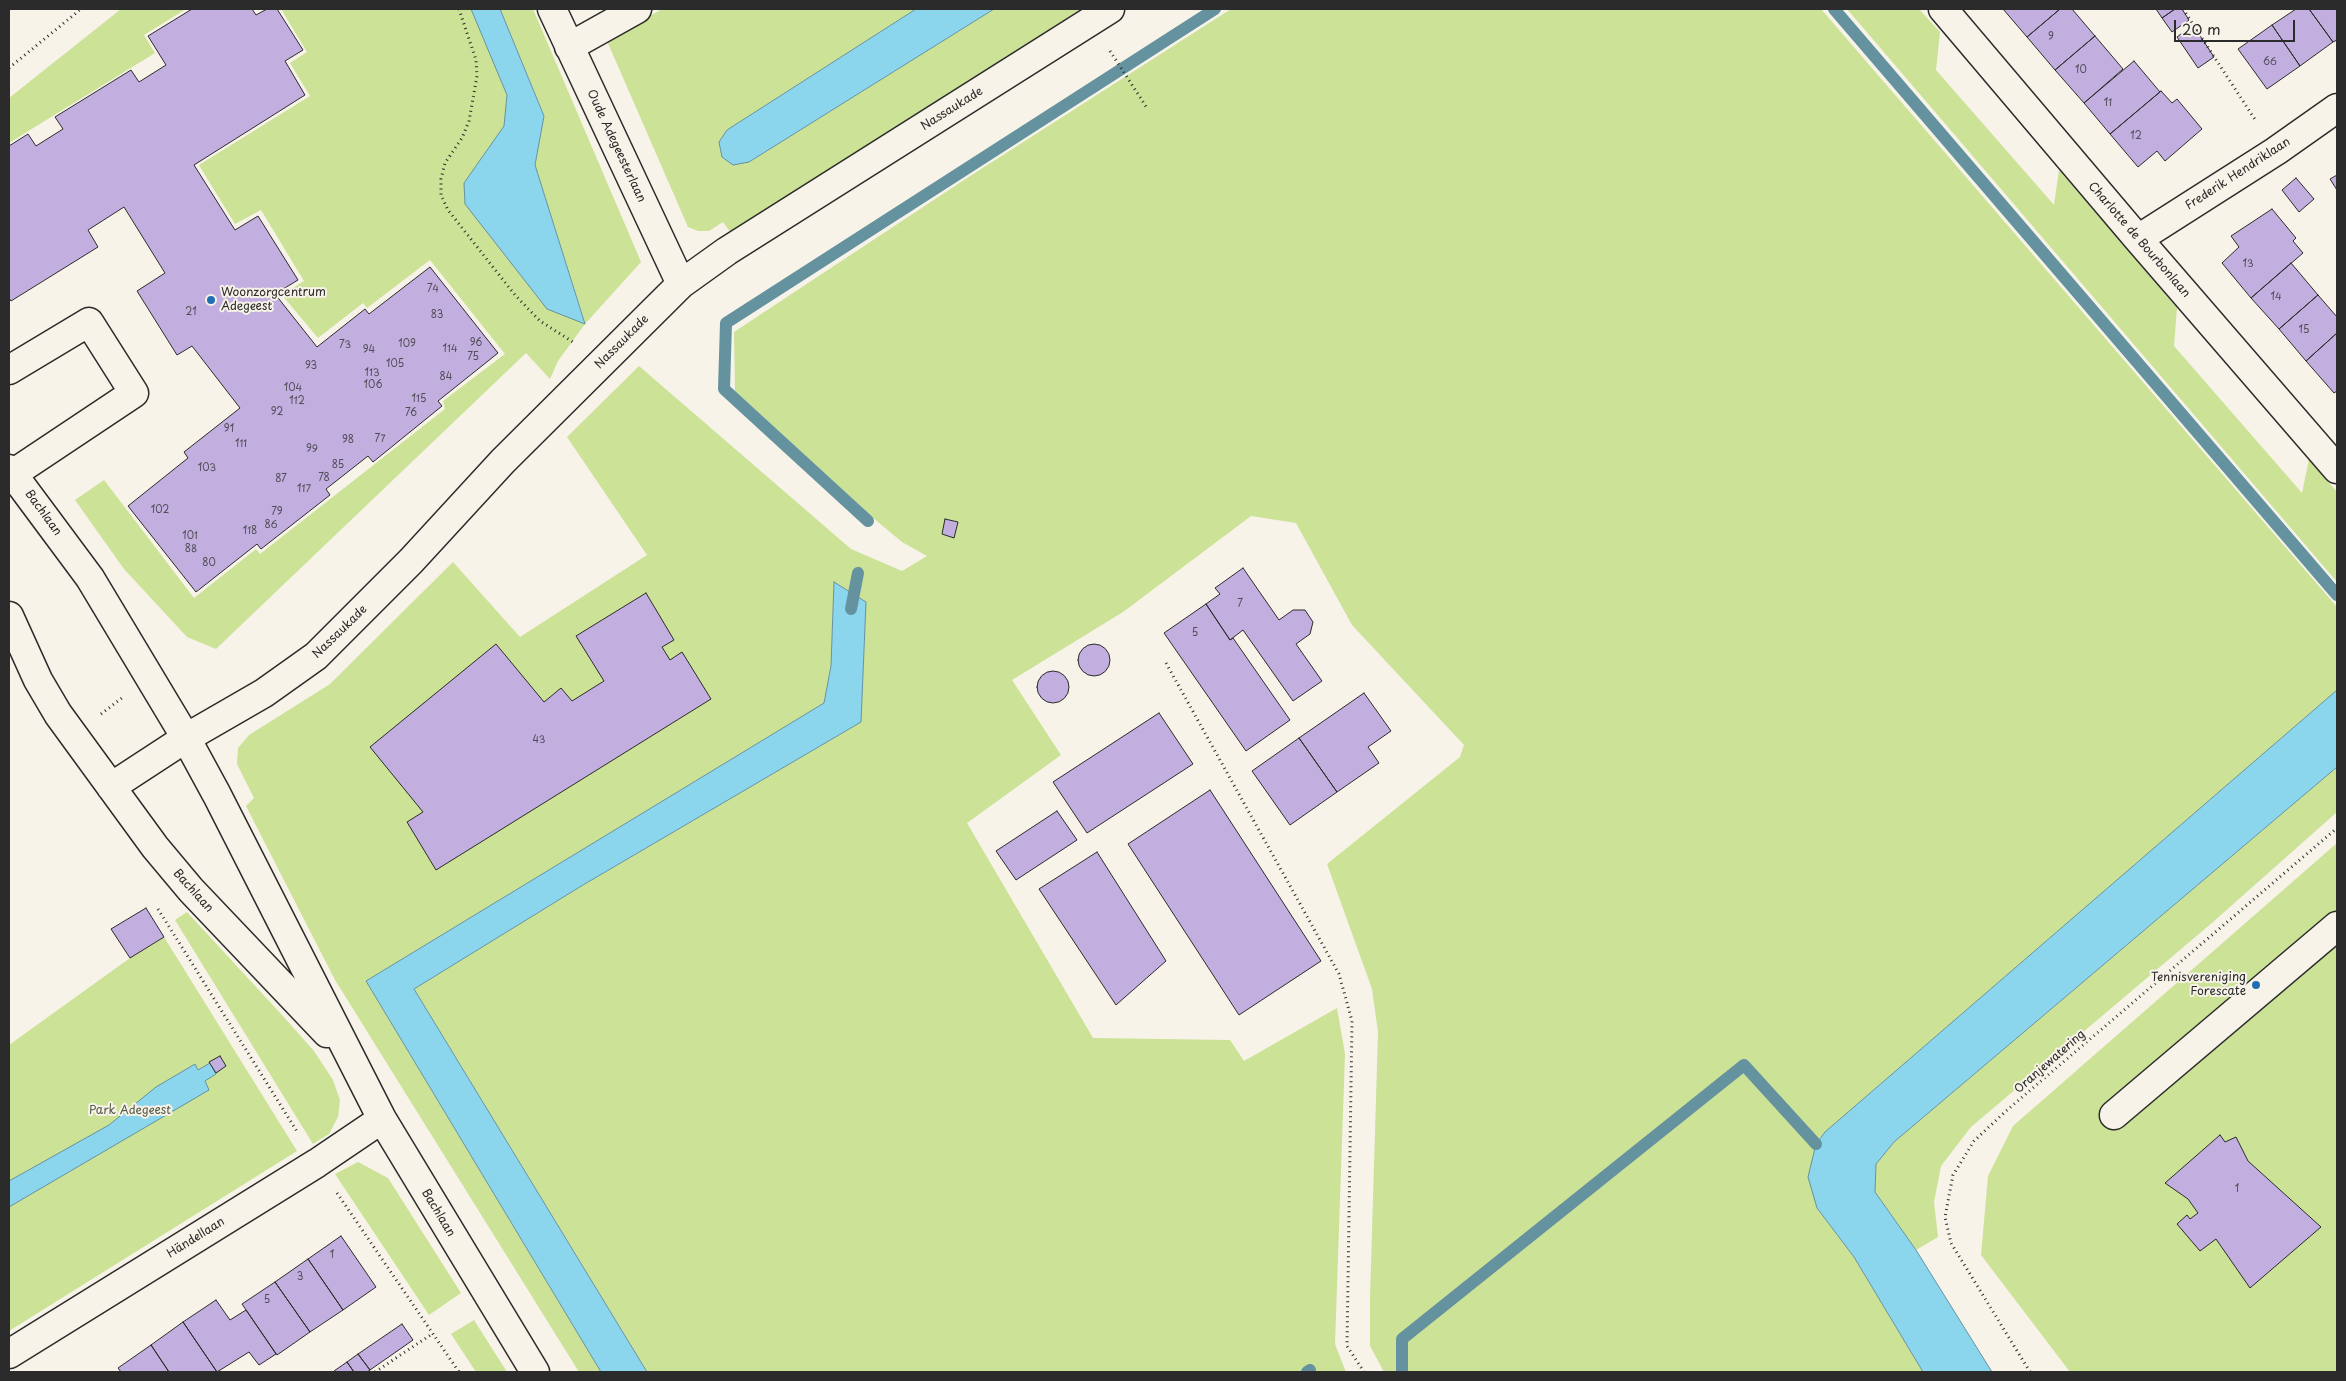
<!DOCTYPE html>
<meta charset="utf-8">
<style>
body{margin:0}
#map{position:relative;width:2346px;height:1381px;overflow:hidden;background:#f7f3e8;font-family:"Playpen Sans",sans-serif}
canvas{display:block}
.frame{position:absolute;inset:0;border:10px solid #2b2b2b;pointer-events:none}
.scale{position:absolute;left:2174px;top:20px;width:121px;height:22px;box-sizing:border-box;border:2px solid #2b2b2b;border-top:0;padding-left:6px;font-size:15px;line-height:18px;white-space:nowrap;color:#2b2b2b;-webkit-text-stroke:4px #f7f3e8;paint-order:stroke}
</style>
<div id="map">
<canvas width="2346" height="1381"></canvas>
<div class="frame"></div>
<div class="scale">20 m</div>
</div>
<script>
const ctx = document.querySelector('canvas').getContext('2d');
ctx.lineJoin = 'round';
function fill(path, color) { ctx.fillStyle = color; ctx.fill(path, 'evenodd'); }
const shape = rows => new Path2D(rows.map(r => 'M' + r).join(''));
function strokePath(path, color, width, dash) { ctx.strokeStyle = color; ctx.lineWidth = width; ctx.lineCap = dash ? 'butt' : 'round'; ctx.setLineDash(dash || []); ctx.stroke(path); }
function drawText(font, color, halo, rows, align = 'center') {
  ctx.font = font + ' "Playpen Sans",sans-serif'; ctx.lineWidth = 4; ctx.setLineDash([]); ctx.textBaseline = 'middle'; ctx.strokeStyle = halo; ctx.fillStyle = color; for (const [text, x, y, turn = 0] of rows) {
    ctx.save(); ctx.translate(x, y); ctx.rotate((+turn || 0) * Math.PI / 180); ctx.textAlign = isNaN(turn) ? turn : align; if (halo) ctx.strokeText(text, 0, 0); ctx.fillText(text, 0, 0); ctx.restore();
  }
}
fill(shape([
 [121,9,186,9,144,35,155,53,9,143,9,98],
 [281,9,471,9,507,95,504,126,464,183,585,323,535,165,544,115,500,9,533,9,641,262,585,324,558,361,550,379,526,353,216,649,187,637,124,569,75,500,104,480,194,598,256,549,260,554,445,409,443,401,505,354,430,260,367,308,363,303,318,338,282,295,304,281,261,210,235,224,199,165,310,96,290,63,307,52],
 [662,9,916,9,727,130,749,162,994,9,1081,9,731,233,723,222,709,231,698,231,688,227,607,41],
 [1231,9,1821,9,2337,607,2337,690,1825,1132,1816,1144,1817,1208,1854,1257,1923,1372,1384,1372,1370,1346,1370,1298,1378,1032,1372,989,1327,864,1460,757,1464,745,1352,625,1296,523,1251,516,1123,612,1012,680,1061,755,967,823,1093,1038,1230,1040,1244,1061,1337,1008,1345,1054,1335,1344,1346,1372,647,1372,414,989,583,885,861,722,866,602,834,582,831,666,824,703,366,981,601,1372,579,1372,335,980,246,806,254,798,237,764,238,748,249,735,330,684,453,562,520,637,647,555,567,437,639,366,851,549,902,571,927,556,902,542,872,517,735,391,734,332,964,180],
 [1847,9,1919,9,1940,32,1936,70,2054,205,2059,170,2177,308,2174,346,2302,493,2309,459,2337,492,2337,582],
 [2337,767,2337,812,2213,922,1971,1127,1941,1166,1934,1202,1938,1237,1916,1250,1875,1192,1876,1164,1894,1142],
 [2337,843,2337,1372,2070,1372,1981,1255,1988,1176,2013,1126],
 [187,912,281,1014,314,1051,333,1080,340,1100,338,1117,329,1134,313,1144,175,920],
 [164,937,297,1151,9,1331,9,1045,130,958],
 [358,1162,388,1178,461,1293,429,1315,335,1174],
 [474,1320,507,1372,476,1372,451,1334]
]), '#cbe297');
const water = shape([
 [471,9,500,9,544,116,535,165,585,324,547,309,465,204,464,183,504,126,507,95,471,9],
 [916,9,994,9,749,162,733,165,722,157,719,142,727,130,916,9],
 [834,582,866,602,861,722,583,885,414,989,647,1372,601,1372,366,981,824,703,831,666,834,582],
 [2337,690,2337,767,1894,1142,1876,1164,1875,1192,1916,1250,1992,1372,1923,1372,1854,1257,1817,1208,1808,1177,1816,1144,1825,1132,2337,690],
 [210,1063,216,1074,205,1081,209,1090,9,1207,9,1181,109,1125,156,1087,195,1064,198,1070,210,1063]
]);
fill(water, '#8cd6ed');
strokePath(water, '#65929f', 1);
strokePath(shape([
 [1834,9,2337,595],
 [868,521,724,389,726,323,1215,9],
 [851,609,858,573],
 [1307,1372,1310,1370],
 [1402,1372,1402,1339,1744,1065,1816,1144]
]), '#65929f', 12);
const building = shape([
 [192,9,252,9,256,15,267,9,277,9,303,50,285,61,305,95,194,165,235,230,258,216,298,280,275,294,317,347,365,309,369,314,430,267,498,353,438,401,442,406,373,462,368,456,326,489,330,495,261,549,257,544,196,592,128,506,188,458,184,452,240,408,192,346,177,355,137,291,165,273,124,207,88,230,98,247,11,301,9,298,9,146,28,134,36,146,63,129,55,117,131,70,139,82,166,65,148,36,192,9],
 [2003,9,2060,9,2027,37,2003,9],
 [2060,9,2072,9,2095,36,2055,70,2027,37,2060,9],
 [2156,9,2175,9,2162,18,2156,9],
 [2175,9,2182,9,2189,20,2172,32,2162,18,2175,9],
 [2296,9,2309,9,2333,42,2300,66,2272,25,2296,9],
 [2309,9,2337,9,2337,40,2333,42,2309,9],
 [2193,25,2214,57,2198,68,2177,37,2193,25],
 [2272,25,2300,66,2267,89,2238,49,2272,25],
 [2095,36,2123,69,2084,103,2055,70,2095,36],
 [2134,61,2160,92,2110,134,2084,103,2134,61],
 [2161,91,2172,103,2177,99,2202,129,2165,161,2157,151,2138,167,2110,134,2161,91],
 [2337,175,2337,190,2330,179,2337,175],
 [2296,178,2314,199,2299,212,2282,190,2296,178],
 [2272,209,2296,238,2293,241,2303,253,2251,298,2222,263,2239,247,2231,236,2272,209],
 [2291,263,2318,295,2279,329,2251,298,2291,263],
 [2318,295,2337,317,2337,333,2306,361,2279,329,2318,295],
 [2337,333,2337,391,2334,393,2306,361,2337,333],
 [945,519,958,522,954,538,942,534,945,519],
 [1243,568,1279,620,1293,610,1305,610,1313,622,1310,634,1296,644,1322,681,1293,701,1243,630,1230,640,1206,604,1220,594,1215,588,1243,568],
 [646,593,674,640,662,647,670,660,682,652,711,699,436,870,407,822,423,812,370,747,496,644,544,702,561,688,572,701,604,681,576,636,646,593],
 [1206,604,1230,640,1233,638,1290,720,1246,751,1164,633,1206,604],
 '1078 660a16 16 0 1 1 32 0a16 16 0 1 1-32 0Z',
 '1037 687a16 16 0 1 1 32 0a16 16 0 1 1-32 0Z',
 [1364,693,1391,731,1368,747,1379,763,1337,792,1299,738,1364,693],
 [1159,713,1193,764,1087,833,1053,782,1159,713],
 [1299,738,1337,792,1290,825,1252,771,1299,738],
 [1210,790,1321,961,1239,1015,1128,844,1210,790],
 [1057,811,1077,840,1016,880,996,851,1057,811],
 [1097,852,1166,961,1116,1005,1039,889,1097,852],
 [146,908,164,937,130,958,111,929,146,908],
 [220,1056,226,1066,216,1073,209,1062,220,1056],
 [2220,1135,2225,1142,2236,1137,2248,1161,2321,1227,2250,1288,2216,1239,2200,1251,2177,1224,2187,1215,2190,1219,2198,1213,2188,1199,2165,1183,2220,1135],
 [341,1236,376,1287,343,1310,308,1259,341,1236],
 [308,1259,343,1310,310,1332,275,1282,308,1259],
 [275,1282,310,1332,277,1355,242,1304,275,1282],
 [216,1300,230,1320,246,1310,276,1354,259,1365,249,1352,217,1372,183,1322,216,1300],
 [183,1322,217,1372,169,1372,151,1345,183,1322],
 [402,1324,413,1340,370,1370,358,1354,402,1324],
 [151,1345,169,1372,121,1372,118,1368,151,1345],
 [358,1354,370,1370,367,1372,354,1372,347,1362,358,1354],
 [347,1362,354,1372,335,1372,334,1371,347,1362]
]);
fill(building, '#c2afdf');
strokePath(building, '#2b2b2b', 1);
const minor = shape([
 [552,9,681,284],
 [1943,9,2138,239,2337,469],
 [569,47,637,9],
 [2138,239,2276,151,2337,108],
 [9,370,89,322,134,393,14,473],
 [9,469,90,578,186,738,217,795,382,1119,535,1372],
 [9,616,38,680,58,714,155,847,191,890,327,1033],
 [111,787,186,738,264,693,316,656,411,561,503,461,681,284,727,251,1110,9],
 [2114,1115,2337,926],
 [9,1354,317,1163,382,1119]
]);
strokePath(minor, '#2b2b2b', 31);
strokePath(shape([
 [459,9,476,60,477,76,469,121,462,138,445,163,441,179,441,195,448,210,515,295,540,321,573,342],
 [2183,9,2256,121],
 [1110,51,1147,108],
 [9,68,81,9],
 [1166,663,1339,974,1352,1021,1347,1346,1364,1372],
 [101,714,122,698],
 [158,909,298,1133],
 [337,1193,459,1372],
 [375,1372,432,1334],
 [2030,1372,1951,1243,1945,1217,1953,1175,1974,1141,2006,1111,2337,828]
]), '#2b2b2b', 3, [1, 4]);
strokePath(minor, '#f7f3e8', 28);
for (const [x, y, r, color] of [
 [211,300,5,"#1f6fb2"],
 [2256,985,5,"#1f6fb2"]
]) { const dot = new Path2D(); dot.arc(x, y, r, 0, 2 * Math.PI); ctx.fillStyle = color; ctx.fill(dot); strokePath(dot, '#f7f3e8', 2); }
drawText('10px', '#514c58', null, [
 ["9",2051,37],
 ["66",2270,62],
 ["10",2081,70],
 ["11",2108,103],
 ["12",2136,136],
 ["13",2248,264],
 ["74",433,289],
 ["14",2276,297],
 ["21",191,312],
 ["83",437,315],
 ["15",2304,330],
 ["96",476,343],
 ["109",407,344],
 ["73",345,345],
 ["114",450,349],
 ["94",369,350],
 ["75",473,357],
 ["105",395,364],
 ["93",311,366],
 ["113",372,373],
 ["84",446,377],
 ["106",373,385],
 ["104",293,388],
 ["115",419,399],
 ["112",297,401],
 ["92",277,412],
 ["76",411,413],
 ["91",229,429],
 ["77",380,439],
 ["98",348,440],
 ["111",241,444],
 ["99",312,449],
 ["85",338,465],
 ["103",207,468],
 ["78",324,478],
 ["87",281,479],
 ["117",304,489],
 ["102",160,510],
 ["79",277,512],
 ["86",271,525],
 ["118",250,531],
 ["101",190,536],
 ["88",191,549],
 ["80",209,563],
 ["7",1240,604],
 ["5",1195,633],
 ["43",539,740],
 ["1",2237,1189],
 ["1",332,1255],
 ["3",300,1277],
 ["5",267,1300]
]);
drawText('12px', '#2b2b2b', '#f7f3e8', [
 ["Nassaukade",952,109,-32],
 ["Oude Adegeesterlaan",616,146,65],
 ["Frederik Hendriklaan",2238,174,-33],
 ["Charlotte de Bourbonlaan",2139,240,49],
 ["Nassaukade",622,342,-45],
 ["Bachlaan",43,513,54],
 ["Nassaukade",340,632,-44],
 ["Bachlaan",193,891,48],
 ["Oranjewatering",2050,1062,-41],
 ["Bachlaan",438,1213,59],
 ["Händellaan",196,1238,-32]
]);
drawText('12px', '#2b2b2b', '#f7f3e8', [
 ["Woonzorgcentrum",221,293],
 ["Adegeest",221,307],
 ["Tennisvereniging",2246,978,"right"],
 ["Forescate",2246,992,"right"]
], 'left');
drawText('12px', '#535946', '#f7f3e8', [
 ["Park Adegeest",130,1111]
]);
</script>
